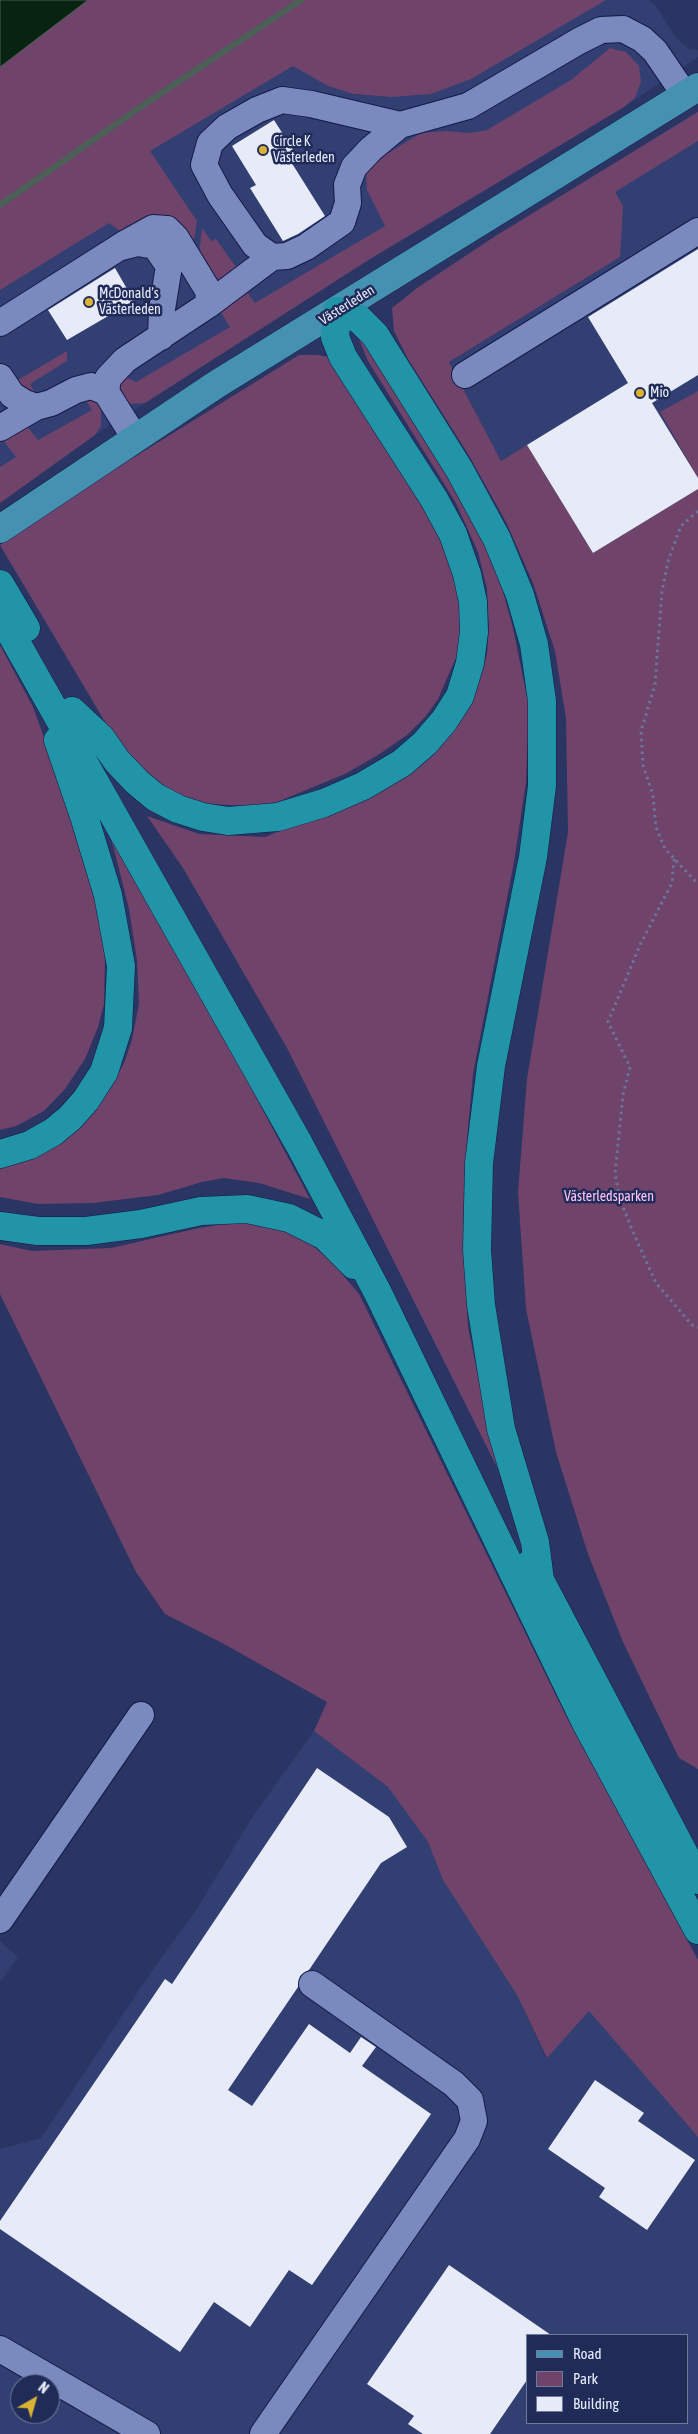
<!DOCTYPE html>
<meta charset="utf-8">
<style>
body{margin:0}
#map{position:relative;width:698px;height:2434px;overflow:hidden;background:#2a3563;font-family:"Asap Condensed",sans-serif}
canvas{display:block}
.legend{position:absolute;left:526px;top:2334px;width:162px;height:90px;box-sizing:border-box;background:#202b57;border:1px solid #70799a;margin:0;padding:6px 9px;list-style:none;font-size:15px;color:#e7edfe}
.legend li{display:flex;align-items:center;gap:10px;height:25px}
.legend b{width:25px;border:1px solid #70799a}
.north{position:absolute;left:10px;top:2374px;width:50px;height:50px;box-sizing:border-box;background:#202b57;border:1px solid #70799a;border-radius:50%;rotate:38deg;font-size:14px;font-weight:700;line-height:20px;text-align:center;color:#e7edfe}
.north::after{content:'';display:block;margin:auto;width:18px;height:22px;background:#dab334;clip-path:polygon(50% 0,100% 100%,50% 72%,0 100%)}
</style>
<div id="map">
<canvas width="698" height="2434"></canvas>
<ul class="legend">
<li><b style="height:6px;background:#4591b1"></b>Road</li>
<li><b style="height:14px;background:#70436b"></b>Park</li>
<li><b style="height:14px;background:#e7ebf7"></b>Building</li>
</ul>
<div class="north">N</div>
</div>
<script>
const ctx = document.querySelector('canvas').getContext('2d');
ctx.lineJoin = 'round';
function fill(path, color) { ctx.fillStyle = color; ctx.fill(path, 'evenodd'); }
const shape = rows => new Path2D(rows.map(r => 'M' + r).join(''));
function strokePath(path, color, width, dash) { ctx.strokeStyle = color; ctx.lineWidth = width; ctx.lineCap = dash ? 'butt' : 'round'; ctx.setLineDash(dash || []); ctx.stroke(path); }
function drawText(font, color, halo, rows, align = 'center') {
  ctx.font = font + ' "Asap Condensed",sans-serif'; ctx.lineWidth = 5; ctx.setLineDash([]); ctx.textBaseline = 'middle'; ctx.strokeStyle = halo; ctx.fillStyle = color; for (const [text, x, y, turn = 0] of rows) {
    ctx.save(); ctx.translate(x, y); ctx.rotate((+turn || 0) * Math.PI / 180); ctx.textAlign = isNaN(turn) ? turn : align; if (halo) ctx.strokeText(text, 0, 0); ctx.fillText(text, 0, 0); ctx.restore();
  }
}
fill(shape([
 [606,0,649,0,655,5,677,39,689,49,698,50,698,57,624,107,370,259,95,435,0,503,0,227,273,49,328,86,353,94,391,97],
 [698,111,698,391,660,413,698,478,698,489,593,553,527,445,501,461,449,362,620,257,600,173],
 [314,1731,388,1787,428,1842,443,1880,517,1995,546,2058,589,2010,698,2137,698,2434,0,2434,0,2149,41,2138,149,1975,195,1912,253,1816],
 [527,2335,687,2335,687,2423,527,2423],
 [20,2384,50,2384,50,2414,20,2414],
 [0,1941,18,1957,0,1982]
]), '#323f73');
fill(shape([
 [88,0,606,0,471,79,431,94,391,97,353,94,328,86,293,66,150,151,197,221,193,246,126,235,109,223,0,290,0,67],
 [610,48,626,52,639,66,641,82,635,98,624,107,370,259,145,403,126,404,117,392,121,375,136,382,230,327,219,309,248,293,255,303,385,226,367,190,366,174,377,160,421,133,446,131,469,133,487,130,571,80],
 [698,112,698,141,615,192,623,206,620,257,449,362,501,461,527,445,593,553,698,489,698,1769,679,1758,623,1642,588,1554,556,1452,526,1309,518,1192,527,1079,568,832,566,718,555,651,533,583,506,522,468,454,408,359,394,331,392,308,417,288,497,235],
 [202,228,211,241,216,239,236,267,235,276,218,286,199,255],
 [356,332,360,333,464,500,488,548,500,580,513,628,529,707,526,782,514,862,473,1074,466,1150,463,1231,468,1327,491,1439,506,1485,287,1048,183,868,147,816,199,834,265,837,367,795,470,702,482,673,487,654,489,626,487,589,478,552,456,503,368,361],
 [67,351,67,361,30,384,39,399,20,387,18,380],
 [299,355,318,355,330,357,343,367,444,544,454,573,460,603,461,631,458,653,438,699,426,716,407,735,378,755,345,774,277,802,255,806,207,804,182,798,162,786,139,766,117,742,0,545,107,474],
 [698,391,698,478,660,412],
 [83,396,96,400,101,410,101,426,95,435,0,503,0,467,16,457,0,436,24,423,38,440,92,410],
 [0,645,33,707,79,834,96,900,105,953,104,1004,98,1027,85,1059,65,1089,44,1111,16,1126,0,1130],
 [95,794,310,1199,259,1183,224,1178,202,1182,158,1195,93,1203,38,1204,0,1197,0,1161,92,1112,110,1089,125,1061,132,1039,139,1004,137,960,129,909,114,849],
 [238,1222,275,1227,306,1239,336,1267,359,1294,566,1716,698,1960,698,2137,589,2011,547,2058,517,1995,443,1880,428,1842,388,1787,314,1731,327,1702,224,1644,165,1614,136,1572,0,1294,0,1244,32,1251,111,1248,199,1228]
]), '#70436b');
const water = shape([
 [0,0,88,0,0,67,0,0]
]);
fill(water, '#082310');
strokePath(water, '#4b6057', 1);
strokePath(shape([
 [0,205,142,106,301,0]
]), '#4b6057', 6);
fill(shape([
 [274,120,295,153,288,157,325,216,298,234,283,241,250,188,256,185,232,146],
 [698,249,698,375,652,403,698,478,698,489,593,553,527,445,628,383,588,317],
 [115,268,134,301,67,340,48,310],
 [317,1768,389,1817,407,1847,381,1863,309,1970,300,1976,298,1987,228,2090,252,2106,309,2024,350,2053,361,2037,376,2047,362,2066,431,2114,312,2285,289,2270,250,2327,214,2302,180,2352,0,2229,0,2221,165,1979,172,1984],
 [595,2080,644,2113,638,2121,695,2160,647,2230,599,2197,605,2188,548,2149],
 [449,2265,551,2335,527,2335,527,2380,490,2434,423,2434,408,2424,414,2416,367,2384]
]), '#e7ebf7');
const minor = shape([
 [400,125,311,104,282,100,257,110,227,127,210,143,204,165,220,195,255,245,272,257,287,256,306,247,342,222,348,203,347,185,354,167,371,149,400,125,468,106,579,41,601,30,623,29,642,39,655,51,685,95],
 [122,247,138,243,155,246,169,266,162,309,161,337],
 [208,305,272,257],
 [0,323,126,243,153,228,167,229,176,238,209,292,208,305,125,360,108,378,106,392],
 [465,375,698,231],
 [0,377,12,395,25,403,36,407,51,403,76,390,91,386,106,392,135,438],
 [0,428,36,407],
 [0,1920,141,1715],
 [0,2349,147,2434],
 [263,2434,467,2139,474,2121,470,2100,454,2084,312,1984]
]);
const major = shape([
 [0,529,217,384,698,87]
]);
const highway = shape([
 [0,584,26,628],
 [0,614,299,1144,378,1293,586,1723,698,1930],
 [72,711,101,738,117,761,137,782,155,797,178,809,203,817,228,821,278,817,324,803,363,786,402,763,425,743,444,721,460,696,470,663,474,632,473,602,467,574,453,534,434,499,343,357,335,337,337,311,359,319,375,335,459,469,497,539,520,595,534,644,542,701,542,786,533,857,491,1066,479,1163,477,1250,481,1305,501,1429,535,1542,540,1580],
 [0,1154,30,1145,53,1132,70,1118,86,1100,104,1072,118,1028,121,966,108,895,84,816,58,740],
 [0,1226,38,1231,86,1231,141,1224,201,1211,247,1209,289,1218,325,1236,354,1265],
 [531,1563,698,1880]
]);
strokePath(minor, '#131b46', 28);
strokePath(major, '#131b46', 29);
strokePath(highway, '#131b46', 29);
strokePath(shape([
 [698,511,681,526,668,561,662,591,655,685,641,731,643,765,653,795,656,827,665,849,698,884],
 [674,859,672,883,640,945,608,1022,630,1067,623,1095,615,1174,620,1199,633,1232,656,1283,692,1325,698,1327]
]), '#6b7599', 3, [2.5, 4]);
strokePath(minor, '#7a8abf', 26);
strokePath(major, '#4591b1', 28);
strokePath(highway, '#2195a7', 28);
for (const [x, y, r, color] of [
 [263,150,5,"#dab334"],
 [89,302,5,"#dab334"],
 [640,393,5,"#dab334"]
]) { const dot = new Path2D(); dot.arc(x, y, r, 0, 2 * Math.PI); ctx.fillStyle = color; ctx.fill(dot); strokePath(dot, '#202b57', 2); }
drawText('14px', '#e7edfe', '#202b57', [
 ["Circle K",273,142],
 ["Västerleden",273,158],
 ["McDonald's",99,294],
 ["Västerleden",99,310],
 ["Mio",650,393]
], 'left');
drawText('14px', '#e7edfe', '#202b57', [
 ["Västerleden",347,305,-32]
]);
drawText('14px', '#fec4f5', '#202b57', [
 ["Västerledsparken",609,1197]
]);
</script>
